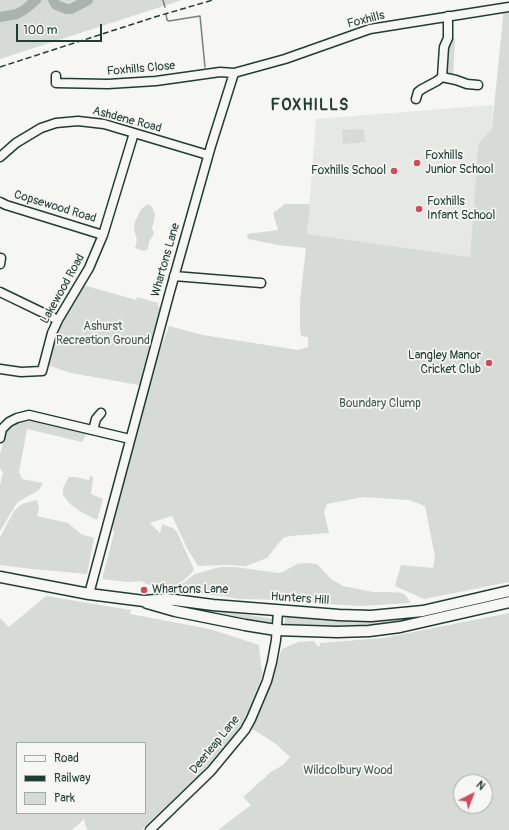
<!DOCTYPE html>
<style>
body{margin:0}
#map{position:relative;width:509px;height:830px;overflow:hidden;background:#f6f6f2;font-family:Pangolin,sans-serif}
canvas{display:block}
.legend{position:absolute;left:16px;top:742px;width:130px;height:72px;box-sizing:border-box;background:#f6f6f2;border:1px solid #a0aca6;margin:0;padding:5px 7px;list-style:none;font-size:12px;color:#1f3d34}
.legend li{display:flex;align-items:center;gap:8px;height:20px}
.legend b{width:20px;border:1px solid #a0aca6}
.north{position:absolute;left:453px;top:774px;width:40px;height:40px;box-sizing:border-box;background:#f6f6f2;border:1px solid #a0aca6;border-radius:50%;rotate:42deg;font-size:11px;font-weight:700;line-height:16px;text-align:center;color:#1f3d34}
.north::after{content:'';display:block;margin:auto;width:14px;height:18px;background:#d1495b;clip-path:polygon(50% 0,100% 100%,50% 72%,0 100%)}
.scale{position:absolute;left:16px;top:24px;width:86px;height:18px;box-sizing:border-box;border:2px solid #1f3d34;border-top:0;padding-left:5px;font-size:12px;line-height:14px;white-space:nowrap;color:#1f3d34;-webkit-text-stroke:3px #f6f6f2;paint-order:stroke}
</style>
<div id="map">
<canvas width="509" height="830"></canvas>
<ul class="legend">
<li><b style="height:5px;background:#f6f6f2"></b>Road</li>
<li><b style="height:5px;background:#1f3d34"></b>Railway</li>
<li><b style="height:11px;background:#d6dbd6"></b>Park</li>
</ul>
<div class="north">N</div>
<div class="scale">100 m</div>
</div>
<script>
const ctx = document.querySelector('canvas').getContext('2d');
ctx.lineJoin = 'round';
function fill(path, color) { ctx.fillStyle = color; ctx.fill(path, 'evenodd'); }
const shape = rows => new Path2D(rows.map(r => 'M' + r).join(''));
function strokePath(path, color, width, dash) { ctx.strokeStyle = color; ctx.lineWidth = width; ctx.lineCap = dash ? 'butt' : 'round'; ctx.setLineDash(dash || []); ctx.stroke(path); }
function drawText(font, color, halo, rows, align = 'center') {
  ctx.font = font + ' Pangolin,sans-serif'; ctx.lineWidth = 3.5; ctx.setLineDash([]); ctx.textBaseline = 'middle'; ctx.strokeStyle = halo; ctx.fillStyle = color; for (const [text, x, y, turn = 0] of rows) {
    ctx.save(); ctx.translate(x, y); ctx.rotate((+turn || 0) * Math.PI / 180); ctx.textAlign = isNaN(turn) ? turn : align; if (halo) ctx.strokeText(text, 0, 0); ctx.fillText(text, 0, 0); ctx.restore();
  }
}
fill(shape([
 [493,105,492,128,478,144,470,257,307,234,316,119]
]), '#e6e8e4');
fill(shape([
 [0,0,33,0,18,12,0,16],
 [40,0,49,0,58,8,71,12,86,6,90,0,182,0,0,59,0,20,16,18],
 [53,0,85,0,83,2,70,6,62,6],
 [504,7,509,7,509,582,424,599,395,586,401,565,433,568,435,556,425,506,409,500,363,497,327,504,324,512,329,533,290,536,283,538,267,558,246,566,225,565,198,566,188,550,172,516,150,523,160,533,162,524,173,528,177,532,194,569,191,574,173,589,149,585,141,581,128,582,102,579,114,533,111,520,149,379,169,326,203,335,298,350,308,347,308,337,301,336,300,328,300,301,306,248,278,245,248,239,247,234,278,230,273,213,285,204,310,204,307,234,470,257,478,144,492,128],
 [452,36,455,40,453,77,446,70,445,49],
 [364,129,365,142,343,144,342,130],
 [148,204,152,207,155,214,154,222,152,227,154,234,149,242,148,249,144,251,135,248,137,240,134,229,135,222,141,209],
 [80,284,136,300,137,297,158,303,157,306,165,308,144,386,71,373,44,364,52,333],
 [28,419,87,433,82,442,27,429,19,472,22,479,43,483,39,490,18,502,15,506,0,531,0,485,3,473,0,468,0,454,7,429,17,421],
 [90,476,93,477,93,479,91,494,103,499,97,520,81,512,70,504,63,495,63,488,69,477,75,477,89,480],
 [37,500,39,509,37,516,68,523,81,534,94,538,87,574,32,569,0,565,0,537,14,511,22,504],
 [305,563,317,564,331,579,343,586,373,592,389,592,402,593,406,596,411,603,362,606,325,604,292,600,238,599,223,596,182,592,177,589,179,586,195,574,220,567,235,567,278,573,283,572,297,564],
 [509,595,509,599,411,621,373,627,330,630,286,627,285,624,285,617,289,615,350,619],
 [46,596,131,610,130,614,210,629,259,645,262,675,249,713,236,734,220,751,213,760,191,784,142,830,87,830,84,819,72,830,0,830,0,618,9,627],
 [17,743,145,743,145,813,17,813],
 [172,603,274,619,274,622,273,624,263,623,165,605],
 [509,613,509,830,218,830,251,805,243,797,271,772,283,765,290,757,276,744,251,728,262,707,282,649,298,642,314,641,317,646,320,646,320,643,383,638],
 [461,782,485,782,485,806,461,806]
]), '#d6dbd6');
strokePath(shape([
 [163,0,165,7],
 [166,14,167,20,169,21,200,16,205,67]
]), '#72847d', 1.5);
strokePath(shape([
 [53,0,56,5,67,9,71,9,88,0],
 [0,17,17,14,24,10,36,0]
]), '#aab3ae', 10);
const minor = shape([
 [234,73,285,59,370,29,509,7],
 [56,76,56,83,108,84,156,81,220,72,234,73],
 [442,77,456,80,467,84,478,85],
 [416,99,418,92,422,89,437,81,442,77,444,47,448,38,448,16],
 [0,157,16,143,41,128,56,123,78,121,104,124,208,155],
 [0,202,6,205,103,235],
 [0,258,1,258,0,264],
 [174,276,261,283],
 [0,292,58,320],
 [0,369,21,372,42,371,52,333,58,320,89,268,103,235,134,133],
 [93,430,96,419,101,413],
 [0,438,2,429,9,422,17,418,29,415,130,439],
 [89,594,169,295,211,146,234,73],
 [150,830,211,771,245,730,251,719,267,681,272,662,276,640,278,611]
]);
const major = shape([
 [0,577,89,594,144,601,167,599,213,605,339,615,371,616,423,611,509,591],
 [147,603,175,611,245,625,276,630,337,632,369,631,400,627,509,602]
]);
strokePath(minor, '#1f3d34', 11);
strokePath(major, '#1f3d34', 13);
strokePath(minor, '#f6f6f2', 8);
strokePath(major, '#f6f6f2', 10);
strokePath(shape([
 [0,67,158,16,213,0]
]), '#1f3d34', 1.5, [6, 3]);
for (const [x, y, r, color] of [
 [417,163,4,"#d1495b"],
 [394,171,4,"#d1495b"],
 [419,209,4,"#d1495b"],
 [489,363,4,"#d1495b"],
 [144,590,4,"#d1495b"]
]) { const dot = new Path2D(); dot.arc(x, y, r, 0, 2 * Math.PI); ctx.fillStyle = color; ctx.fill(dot); strokePath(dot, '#f6f6f2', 1.5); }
drawText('12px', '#1f3d34', '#f6f6f2', [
 ["Foxhills",366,20,-14],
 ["Foxhills Close",141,69,-5],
 ["Ashdene Road",127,120,15],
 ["Copsewood Road",55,207,17],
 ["Whartons Lane",166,260,-74],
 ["Lakewood Road",63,289,-61],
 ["Hunters Hill",300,599,4],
 ["Deerleap Lane",215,745,-51]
]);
drawText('12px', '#1f3d34', '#f6f6f2', [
 ["Foxhills",425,156],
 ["Junior School",425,170],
 ["Foxhills School",386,171,"right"],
 ["Foxhills",427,202],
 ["Infant School",427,216],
 ["Langley Manor",481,356,"right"],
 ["Cricket Club",481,370,"right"],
 ["Whartons Lane",152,590]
], 'left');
drawText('12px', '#445d54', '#f6f6f2', [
 ["Ashurst",103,327],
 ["Recreation Ground",103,341],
 ["Boundary Clump",380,404],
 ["Wildcolbury Wood",348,771]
]);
ctx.letterSpacing = '1px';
drawText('bold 16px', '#1f3d34', '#f6f6f2', [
 ["FOXHILLS",310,106]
]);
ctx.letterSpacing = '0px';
</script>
